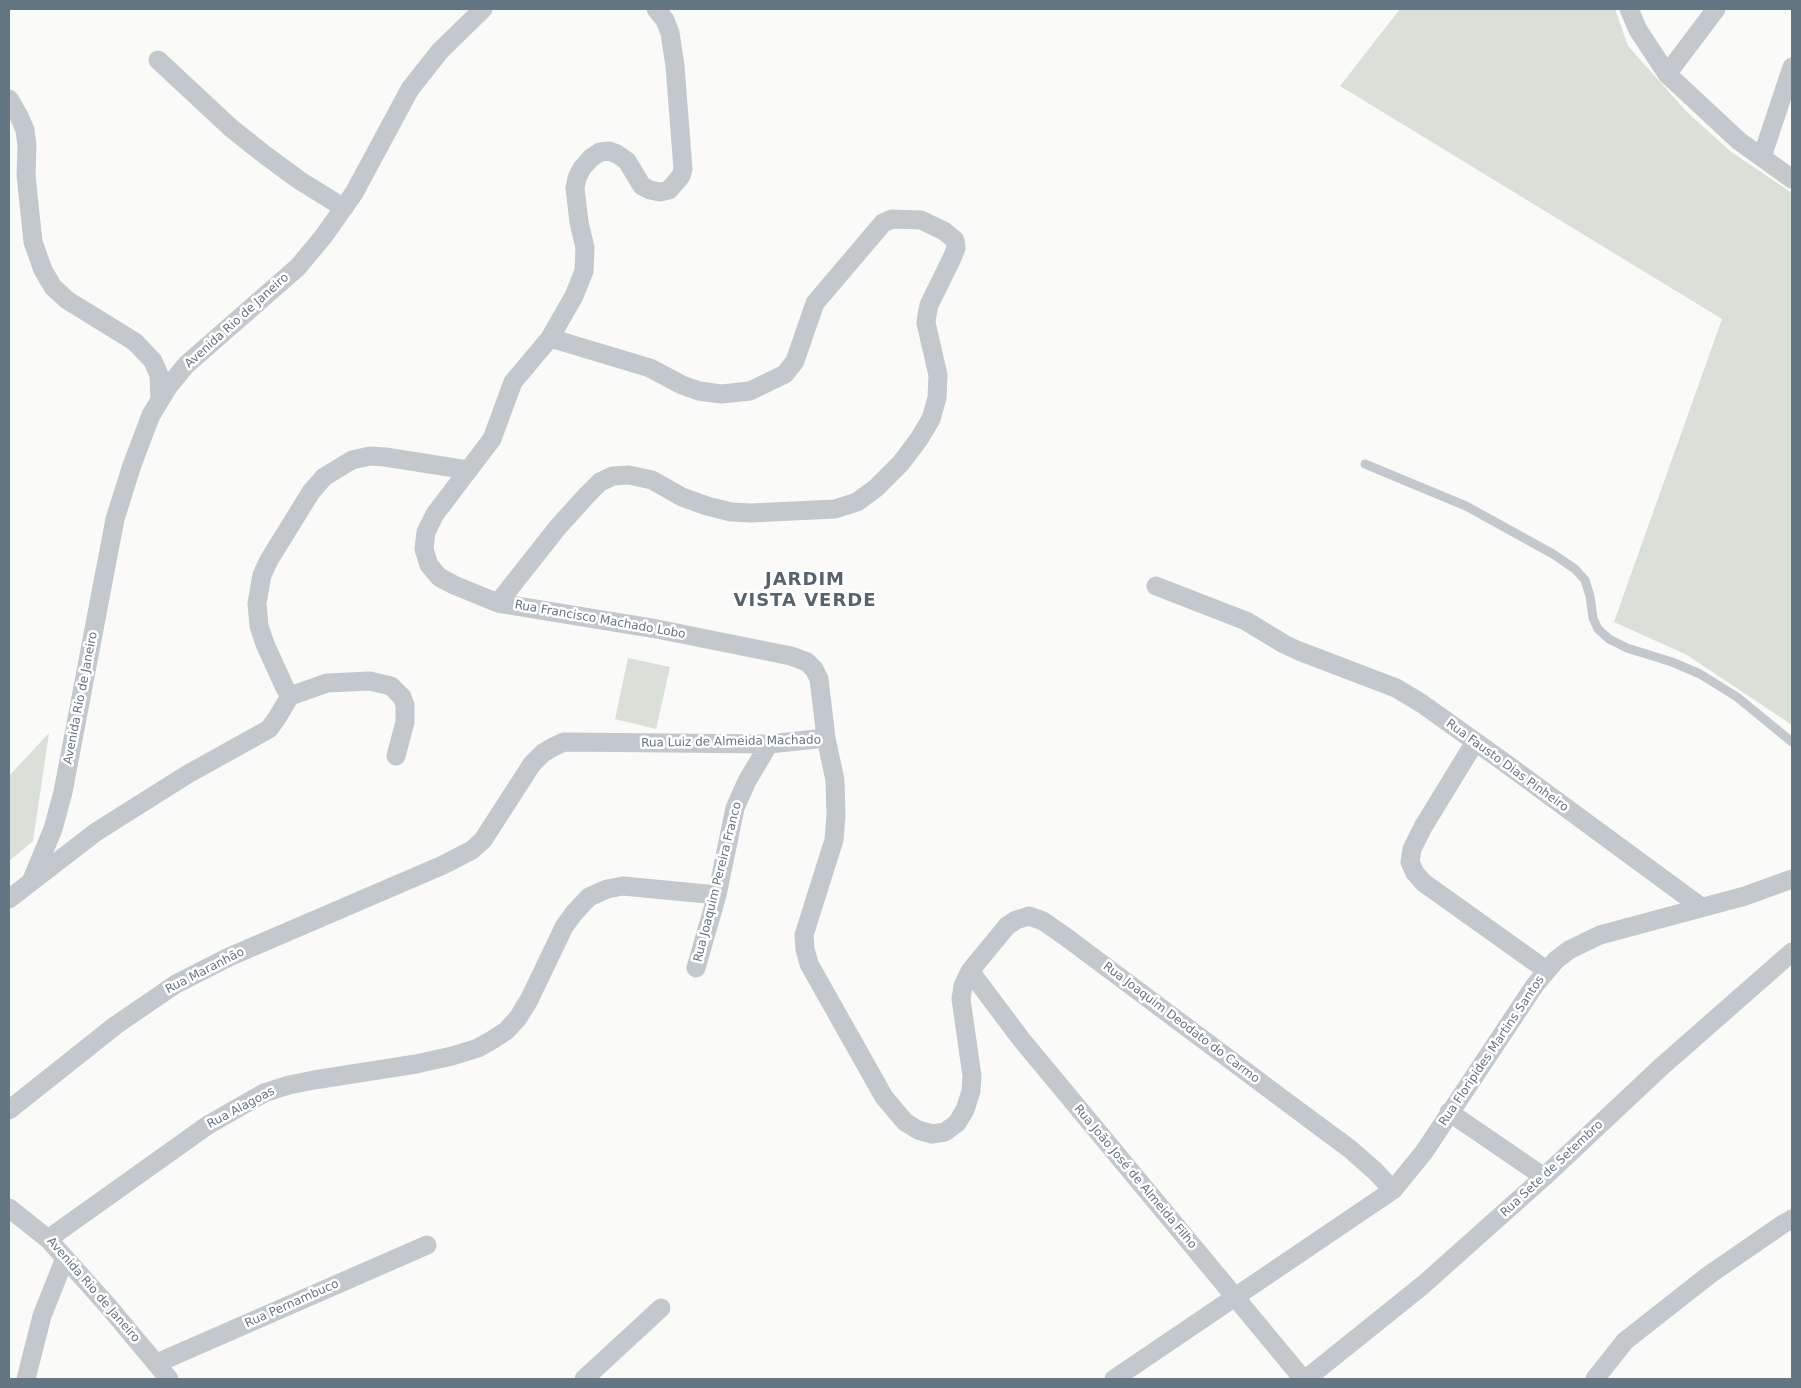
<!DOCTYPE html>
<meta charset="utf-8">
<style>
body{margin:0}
#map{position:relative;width:1801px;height:1388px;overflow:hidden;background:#fafaf8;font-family:"DejaVu Sans",sans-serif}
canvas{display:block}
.frame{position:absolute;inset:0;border:10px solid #657683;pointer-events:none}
</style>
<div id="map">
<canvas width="1801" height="1388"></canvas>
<div class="frame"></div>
</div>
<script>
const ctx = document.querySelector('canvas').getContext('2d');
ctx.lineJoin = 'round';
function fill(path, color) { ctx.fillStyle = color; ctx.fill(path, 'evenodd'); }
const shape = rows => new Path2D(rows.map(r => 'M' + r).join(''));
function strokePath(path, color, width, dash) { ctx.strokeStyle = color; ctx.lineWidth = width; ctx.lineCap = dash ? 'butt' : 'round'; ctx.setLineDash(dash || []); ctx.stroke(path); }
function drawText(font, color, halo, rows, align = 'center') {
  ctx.font = font + ' "DejaVu Sans",sans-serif'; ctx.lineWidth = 5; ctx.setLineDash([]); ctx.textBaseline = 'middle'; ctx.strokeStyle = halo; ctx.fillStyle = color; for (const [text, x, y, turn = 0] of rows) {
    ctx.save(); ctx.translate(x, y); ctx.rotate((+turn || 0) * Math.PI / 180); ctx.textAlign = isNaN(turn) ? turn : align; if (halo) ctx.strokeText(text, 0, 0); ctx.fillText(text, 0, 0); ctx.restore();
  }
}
fill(shape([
 [1400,9,1615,9,1628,46,1686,111,1730,151,1792,193,1792,725,1687,655,1614,622,1722,319,1340,86],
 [628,658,670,667,656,729,615,719],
 [49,733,33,841,9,861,9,776]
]), '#dadfd7');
strokePath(shape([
 [1365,464,1466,506,1553,554,1575,569,1585,580,1590,596,1593,618,1598,629,1609,639,1627,648,1672,662,1700,674,1737,697,1792,742]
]), '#c3c8cc', 9);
strokePath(shape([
 [656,9,665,20,670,33,675,66,683,169,681,176,669,190,660,192,650,190,642,186,627,161,617,154,609,151,600,152,591,158,582,168,577,178,575,188,579,222,585,248,584,271,574,296,550,338,513,382,492,439,435,514,426,532,424,549,429,565,439,577,454,585,498,603,657,629,791,656,807,662,814,669,819,679,826,738,835,780,836,815,834,840,804,935,805,949,809,964,884,1097,905,1122,918,1130,932,1134,945,1132,957,1123,965,1110,971,1091,972,1076,961,999,963,986,970,971,1007,926,1016,920,1029,916,1043,921,1066,937,1292,1106,1350,1149,1375,1171,1393,1190],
 [1629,9,1638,30,1667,74,1739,141,1792,179],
 [158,60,231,128,265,155,299,180,344,208],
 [1667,74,1716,9],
 [9,99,19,116,25,130,27,146,26,175,33,242,43,270,53,287,67,300,135,342,153,361,159,375,160,400],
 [1762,157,1792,67],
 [1156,586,1246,621,1284,644,1299,651,1396,688,1421,703,1501,760,1701,907],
 [498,603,558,527,587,495,600,482,613,476,629,475,652,480,682,497,707,506,731,512,751,513,835,509,857,502,876,488,901,463,919,439,931,419,937,398,938,375,926,323,927,315,929,305,952,258,956,248,955,240,944,231,921,220,892,219,883,223,815,303,795,361,785,374,750,391,721,394,699,391,682,385,650,368,550,338],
 [290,696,327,683,370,681,391,686,402,697,405,705,405,722,396,756],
 [1475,742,1423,827,1412,849,1410,862,1415,873,1424,883,1546,970],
 [31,882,53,829,63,792,115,519,132,465,151,415,168,387,186,365,298,267,323,237,354,193,410,89,440,51,483,9],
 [9,899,96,832,188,774,269,729,277,718,290,696,285,688,265,644,259,626,257,603,262,575,269,560,311,492,324,477,352,460,370,456,385,457,468,470],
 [696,968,717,895,735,808,747,781,769,744],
 [970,971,1021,1039,1303,1379],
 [9,1110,116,1025,176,984,229,957,443,865,472,850,483,840,532,764,543,753,553,747,564,742,769,744,826,738],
 [1449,1112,1544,1177],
 [9,1208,48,1239,108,1306,169,1379],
 [48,1239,208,1125,264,1093,289,1085,314,1080,416,1064,452,1056,478,1048,492,1040,506,1031,518,1018,529,1000,564,927,574,913,589,897,607,889,623,886,717,895],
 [157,1363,427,1245],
 [26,1379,42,1316,65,1258],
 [584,1379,661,1308],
 [1114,1379,1393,1190,1424,1152,1535,985,1556,960,1569,950,1600,935,1745,896,1792,879],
 [1306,1379,1423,1285,1544,1177,1661,1067,1792,952],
 [1595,1379,1625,1341,1709,1275,1783,1224,1792,1219]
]), '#c3c8cc', 19);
drawText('12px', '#657683', '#fff', [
 ["Avenida Rio de Janeiro",237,321,-42],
 ["Rua Francisco Machado Lobo",600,620,10],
 ["Avenida Rio de Janeiro",81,698,-79],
 ["Rua Luiz de Almeida Machado",731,742,-1],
 ["Rua Fausto Dias Pinheiro",1507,766,36],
 ["Rua Joaquim Pereira Franco",718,882,-76],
 ["Rua Maranhão",205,971,-27],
 ["Rua Joaquim Deodato do Carmo",1181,1023,37],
 ["Rua Floripides Martins Santos",1492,1051,-56],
 ["Rua Alagoas",241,1108,-28],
 ["Rua Sete de Setembro",1552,1169,-43],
 ["Rua João José de Almeida Filho",1135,1177,50],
 ["Avenida Rio de Janeiro",93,1290,49],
 ["Rua Pernambuco",292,1304,-24]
]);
ctx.letterSpacing = '1px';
drawText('bold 18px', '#57646e', '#fff', [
 ["JARDIM",805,580],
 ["VISTA VERDE",805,601]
]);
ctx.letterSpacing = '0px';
</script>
